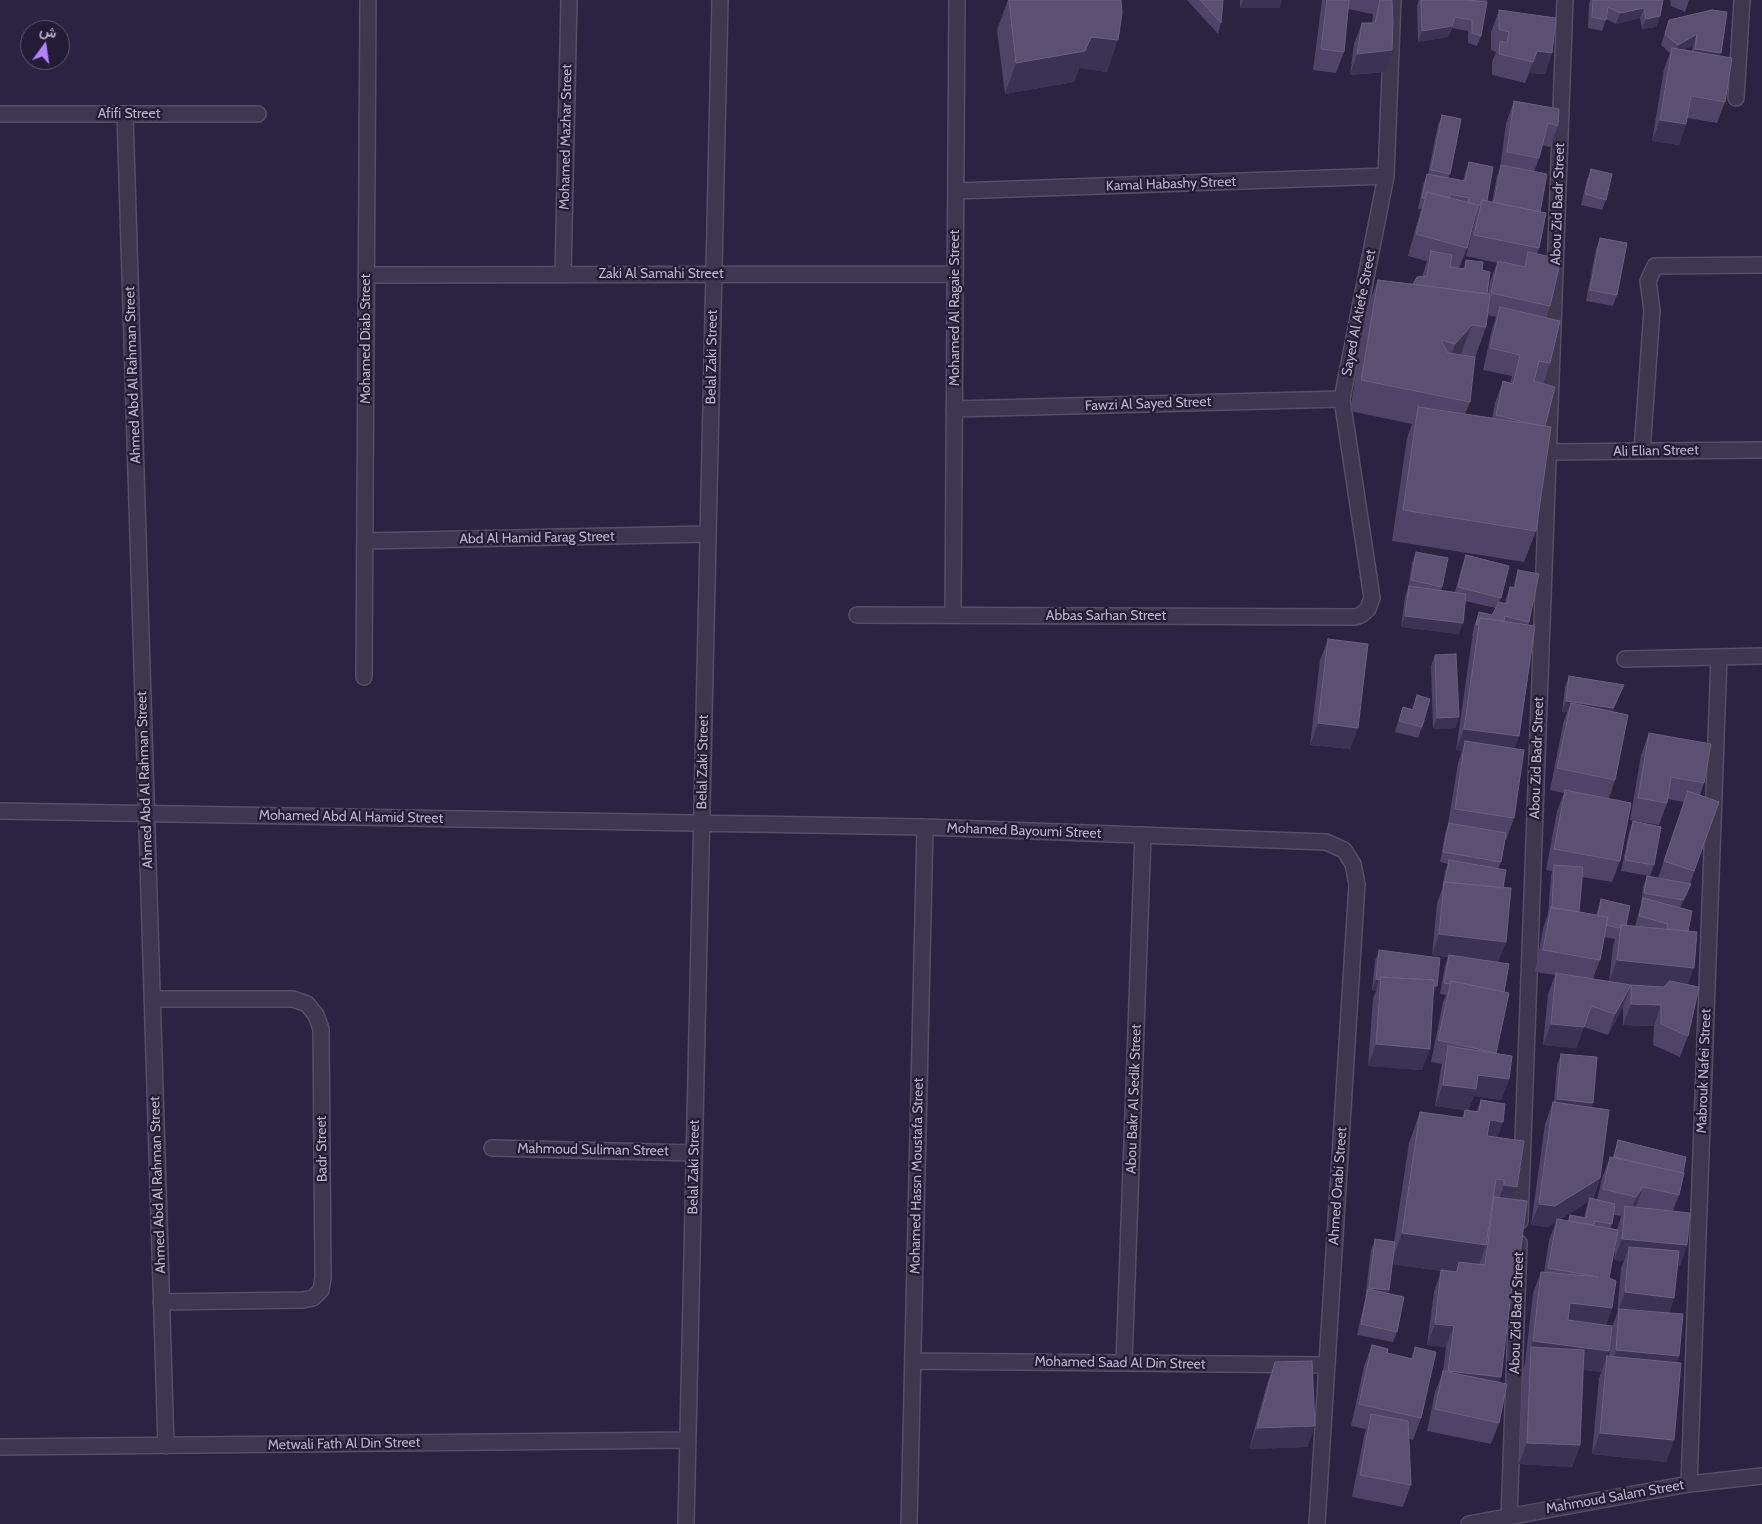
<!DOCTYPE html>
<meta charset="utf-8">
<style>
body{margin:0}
#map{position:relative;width:1762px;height:1524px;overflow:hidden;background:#2c2241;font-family:Cabin,Vazirmatn,sans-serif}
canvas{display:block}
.north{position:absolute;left:20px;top:20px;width:50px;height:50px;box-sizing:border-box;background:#241b36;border:1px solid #615872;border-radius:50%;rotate:14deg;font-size:14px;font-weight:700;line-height:20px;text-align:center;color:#bcb3cb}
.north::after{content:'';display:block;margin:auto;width:18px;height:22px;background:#b084ff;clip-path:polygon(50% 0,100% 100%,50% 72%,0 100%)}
</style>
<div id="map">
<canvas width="1762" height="1524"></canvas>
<div class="north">ش</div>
</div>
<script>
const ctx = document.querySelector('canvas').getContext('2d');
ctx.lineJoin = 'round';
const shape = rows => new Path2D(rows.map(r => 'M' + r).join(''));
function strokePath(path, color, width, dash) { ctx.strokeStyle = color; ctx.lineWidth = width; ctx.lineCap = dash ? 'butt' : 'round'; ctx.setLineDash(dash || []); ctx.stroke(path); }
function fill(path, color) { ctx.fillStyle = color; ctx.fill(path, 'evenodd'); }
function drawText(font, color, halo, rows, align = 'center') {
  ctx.font = font + ' Cabin,sans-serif'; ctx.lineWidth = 4.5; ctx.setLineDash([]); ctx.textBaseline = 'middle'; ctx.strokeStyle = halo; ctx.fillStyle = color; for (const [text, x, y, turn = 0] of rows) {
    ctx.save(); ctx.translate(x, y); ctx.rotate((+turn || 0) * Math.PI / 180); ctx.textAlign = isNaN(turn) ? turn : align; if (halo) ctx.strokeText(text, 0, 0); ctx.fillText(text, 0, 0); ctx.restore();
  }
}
const minor = shape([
 [1736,98,1742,0],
 [0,114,258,114],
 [125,114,166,1446],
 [956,191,1386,176],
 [367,275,955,274],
 [563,275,569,0],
 [954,409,1342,399],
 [1642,451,1652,310,1648,281,1655,266,1762,265],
 [1549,452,1762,450],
 [365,541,708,534],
 [857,615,1355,617,1361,615,1368,609,1372,598,1342,399,1386,176,1393,0],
 [953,615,957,0],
 [1625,659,1762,656],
 [364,677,368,0],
 [0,811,925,827,1326,842,1344,850,1353,864,1357,884,1317,1524],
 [152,999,293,999,307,1004,316,1015,321,1029,323,1278,321,1290,313,1298,303,1300,161,1302],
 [492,1148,694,1153],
 [1520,1221,1565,0],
 [913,1361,1327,1365],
 [1124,1363,1143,835],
 [0,1447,688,1440],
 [1689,1484,1719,657],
 [1509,1517,1519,1243],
 [686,1524,720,0],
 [909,1524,925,827],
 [1469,1524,1689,1484,1762,1476]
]);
strokePath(minor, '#574e68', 18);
strokePath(minor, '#3f3651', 15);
fill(shape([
 [1008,0,1121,0,1107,72,1079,68,1074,82,1005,94,997,30],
 [1187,0,1223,0,1221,23,1218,34],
 [1240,0,1282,0,1279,8,1240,8],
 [1322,0,1392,0,1385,72,1350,75,1354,44,1362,23,1372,23,1373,14,1348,9,1344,52,1336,73,1313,70],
 [1419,0,1487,0,1481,36,1477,46,1468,43,1468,31,1452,28,1448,37,1418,42,1417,6],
 [1590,0,1663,0,1660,16,1656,27,1642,29,1640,18,1616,24,1606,19,1602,31,1588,28,1589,4],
 [1670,0,1689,0,1685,12,1671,6],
 [1499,10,1545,74,1529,73,1525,83,1492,75,1492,62,1496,52,1491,50,1491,32],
 [1712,10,1719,56,1725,102,1717,123,1687,118,1686,124,1679,145,1652,141,1664,69,1670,53,1661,45,1669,20],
 [1693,45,1692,51,1684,50],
 [1514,101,1558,126,1550,147,1542,145,1539,158,1534,172,1540,212,1539,248,1537,254,1550,306,1546,318,1550,363,1543,384,1545,426,1536,531,1524,562,1392,541,1407,438,1412,424,1350,411,1366,311,1378,280,1413,284,1422,277,1427,261,1408,256,1421,209,1418,209,1423,185,1427,174,1428,174,1438,125,1442,115,1450,174,1448,178,1463,181,1465,173,1469,162,1487,201,1492,202,1497,176,1500,169,1506,123],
 [1475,216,1476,216,1466,256,1497,263,1490,282,1488,294,1487,294,1466,260,1463,269,1459,268,1467,248],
 [1487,315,1496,317,1492,329,1483,370,1512,376,1510,383,1503,381,1495,403,1492,418,1465,414,1470,402,1475,358,1486,327],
 [1591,169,1606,200,1602,210,1581,205,1587,179],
 [1600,238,1617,295,1613,306,1586,301,1596,249],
 [1416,552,1442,587,1441,590,1455,592,1462,566,1466,555,1501,598,1499,602,1505,603,1506,598,1510,587,1513,588,1518,570,1529,622,1528,625,1519,736,1514,749,1514,818,1506,840,1505,840,1501,862,1498,869,1503,888,1498,962,1504,992,1496,1053,1509,1079,1501,1100,1474,1096,1468,1111,1476,1112,1481,1100,1497,1138,1513,1199,1518,1270,1512,1284,1499,1382,1499,1423,1491,1444,1427,1431,1435,1392,1443,1372,1446,1347,1427,1345,1434,1292,1441,1271,1392,1264,1388,1294,1397,1332,1393,1342,1357,1335,1365,1299,1371,1250,1375,1240,1394,1242,1409,1143,1420,1112,1462,1118,1465,1110,1435,1106,1441,1068,1442,1064,1431,1062,1443,1002,1446,995,1440,994,1445,966,1448,957,1432,955,1437,903,1442,889,1445,871,1448,864,1440,862,1445,834,1448,824,1458,763,1462,751,1456,750,1472,639,1473,636,1472,636,1475,623,1479,612,1492,615,1496,608,1465,601,1459,634,1401,627,1405,597,1408,588,1412,563],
 [1328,639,1358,728,1350,749,1310,745,1320,660],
 [1435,655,1459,717,1455,728,1433,729,1431,666],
 [1569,676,1620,695,1613,711,1615,780,1609,798,1620,861,1612,882,1582,877,1579,912,1596,915,1601,899,1626,925,1635,926,1641,904,1643,887,1647,876,1658,878,1684,802,1667,799,1667,803,1659,825,1630,820,1641,755,1649,733,1704,783,1700,795,1719,802,1690,884,1687,895,1680,908,1688,931,1688,1036,1680,1057,1653,1045,1654,1026,1623,1025,1623,1007,1631,985,1664,987,1609,982,1613,946,1615,939,1604,937,1600,960,1593,979,1631,985,1623,1007,1608,1035,1584,1027,1576,1048,1543,1045,1548,994,1555,975,1535,972,1543,929,1548,914,1551,876,1552,871,1546,870,1557,811,1564,793,1550,790,1563,724,1567,712,1562,712,1565,687],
 [1417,695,1422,727,1418,738,1395,732,1399,718,1403,707,1412,709],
 [1633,821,1654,865,1650,876,1621,871,1629,832],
 [1379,950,1433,997,1422,1070,1368,1066,1373,998,1376,991,1372,990,1375,961],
 [1561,1054,1593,1103,1591,1108,1600,1178,1593,1199,1597,1200,1602,1178,1610,1157,1613,1157,1618,1140,1679,1195,1673,1211,1687,1245,1680,1266,1678,1266,1674,1298,1669,1313,1677,1363,1674,1440,1666,1462,1592,1454,1599,1378,1607,1356,1609,1357,1611,1331,1609,1351,1601,1372,1583,1370,1580,1445,1572,1467,1519,1464,1523,1369,1525,1363,1533,1293,1541,1272,1544,1272,1549,1240,1556,1222,1548,1227,1531,1225,1545,1124,1553,1102,1554,1102,1557,1065],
 [1588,1202,1586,1209,1584,1218,1570,1215,1568,1221,1560,1219],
 [1614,1215,1621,1216,1617,1230,1611,1228],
 [1616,1239,1614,1260,1624,1261,1621,1268,1617,1314,1611,1330,1606,1325,1612,1308,1609,1278],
 [1372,1345,1387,1353,1411,1359,1415,1347,1421,1418,1413,1440,1409,1439,1411,1485,1403,1507,1352,1497,1364,1436,1366,1429,1351,1426,1364,1366],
 [1275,1362,1315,1426,1307,1447,1249,1449,1267,1384]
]), '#4f4467');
fill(shape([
 [1243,0,1282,0,1279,8,1240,8],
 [1644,8,1640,18,1616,24,1620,13],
 [1660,16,1656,27,1642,29,1646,19],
 [1455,17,1448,37,1418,42,1422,31],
 [1697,34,1693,45,1674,56,1678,45],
 [1091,37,1118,40,1107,72,1079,68,1074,82,1005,94,1016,63],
 [1695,49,1721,53,1717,63,1691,60],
 [1392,50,1385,72,1350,75,1357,54],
 [1537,51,1552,53,1545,74,1529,73,1525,83],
 [1660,120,1686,124,1679,145,1652,141],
 [1472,325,1460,356,1444,375,1455,344],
 [1405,616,1463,623,1459,634,1401,627],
 [1624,685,1620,695,1609,719,1571,703,1567,712,1562,712,1566,701],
 [1459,717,1455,728,1433,729,1437,718],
 [1318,723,1358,728,1350,749,1310,745],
 [1464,729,1519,736,1511,758,1465,741,1462,751,1456,750],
 [1691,884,1687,895,1679,911,1683,900],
 [1439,934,1506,942,1498,963,1449,955,1448,957,1432,955],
 [1617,960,1694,968,1686,989,1609,982],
 [1376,979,1379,980,1376,991,1372,990],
 [1380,980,1437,986,1433,997,1380,991],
 [1631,985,1623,1007,1608,1035,1615,1014],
 [1631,1004,1661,1005,1654,1026,1623,1025],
 [1551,1024,1584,1027,1576,1048,1543,1045],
 [1376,1044,1430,1049,1422,1070,1368,1066],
 [1478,1075,1509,1079,1501,1100,1474,1096,1468,1111,1435,1106,1443,1085],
 [1557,1099,1593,1103,1589,1114,1553,1110],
 [1490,1120,1503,1122,1492,1153,1478,1151],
 [1600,1178,1592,1199,1590,1198,1588,1202,1557,1222,1557,1219,1556,1222,1548,1227,1531,1225,1539,1204],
 [1504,1185,1517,1187,1506,1218,1493,1216],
 [1643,1187,1636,1208,1628,1218,1636,1197],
 [1402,1233,1486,1245,1475,1276,1459,1262,1455,1273,1391,1264],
 [1622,1239,1687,1245,1680,1266,1628,1262,1629,1247,1624,1261,1614,1260],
 [1369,1288,1389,1290,1385,1301,1368,1289,1365,1299],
 [1625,1292,1674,1298,1667,1319,1619,1309,1617,1314],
 [1570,1303,1612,1308,1604,1329,1562,1324],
 [1435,1324,1454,1326,1446,1347,1427,1345],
 [1533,1341,1609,1351,1601,1372,1530,1363,1531,1347,1525,1363],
 [1616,1350,1679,1356,1672,1377,1608,1372],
 [1448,1371,1501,1377,1493,1398,1440,1392],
 [1315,1426,1307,1447,1249,1449,1257,1428],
 [1600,1433,1674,1440,1666,1462,1592,1454],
 [1527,1443,1580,1445,1572,1467,1519,1464]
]), '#3c3253');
const building = shape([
 [1009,0,1121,0,1122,13,1118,40,1091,37,1085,51,1016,63,1009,0],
 [1200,0,1223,0,1221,23,1200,0],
 [1327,0,1349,0,1344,52,1321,49,1327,0],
 [1380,0,1392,0,1393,23,1392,50,1357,54,1362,23,1375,23,1380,0],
 [1421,0,1467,0,1487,2,1481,36,1472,33,1472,20,1455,17,1452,26,1422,31,1421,0],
 [1593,0,1663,0,1660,16,1646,19,1644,8,1620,13,1608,7,1606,20,1592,17,1593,0],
 [1499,10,1556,18,1552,53,1537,51,1533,62,1499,54,1500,41,1507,43,1509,32,1499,29,1499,10],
 [1712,10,1727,12,1721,53,1695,49,1697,34,1678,45,1665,34,1669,20,1712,10],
 [1672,48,1732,58,1725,102,1691,96,1686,124,1660,120,1672,48],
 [1514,101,1559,109,1558,126,1548,123,1539,158,1507,152,1514,101],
 [1442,115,1461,119,1450,174,1431,170,1442,115],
 [1469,162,1493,167,1487,201,1482,200,1480,205,1468,203,1469,198,1450,194,1449,198,1427,192,1425,198,1422,198,1427,174,1465,181,1469,162],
 [1501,165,1547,174,1540,212,1494,202,1501,165],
 [1591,169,1612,174,1606,200,1585,194,1591,169],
 [1427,192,1478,205,1467,248,1416,234,1427,192],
 [1482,200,1546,213,1539,248,1474,235,1482,200],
 [1600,238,1627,243,1617,295,1590,290,1600,238],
 [1431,251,1452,255,1450,267,1465,269,1466,260,1483,262,1482,270,1490,272,1487,294,1413,284,1417,277,1427,276,1431,251],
 [1528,252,1561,259,1550,306,1491,293,1498,261,1525,267,1528,252],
 [1378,280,1490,294,1486,327,1472,325,1455,344,1441,340,1448,353,1475,357,1470,402,1361,380,1378,280],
 [1500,307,1560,321,1550,363,1539,361,1534,381,1555,387,1545,426,1533,424,1496,415,1503,381,1513,384,1520,355,1490,348,1500,307],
 [1418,407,1551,427,1536,531,1403,510,1418,407],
 [1416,552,1448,558,1442,587,1411,580,1416,552],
 [1466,555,1509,566,1501,598,1458,587,1466,555],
 [1518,570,1539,574,1529,622,1505,616,1504,621,1480,618,1477,625,1476,625,1479,612,1492,615,1499,602,1507,604,1510,587,1515,588,1518,570],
 [1409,586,1466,594,1463,623,1405,616,1409,586],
 [1480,618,1535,626,1519,736,1464,729,1480,618],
 [1328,639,1368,644,1358,728,1318,723,1328,639],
 [1456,654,1459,717,1437,718,1435,655,1456,654],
 [1569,676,1624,685,1613,708,1566,701,1569,676],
 [1417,695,1430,699,1422,727,1399,721,1403,707,1413,710,1417,695],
 [1571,703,1628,715,1615,780,1557,768,1571,703],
 [1649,733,1711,744,1704,783,1671,777,1667,803,1638,798,1649,733],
 [1465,741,1524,750,1514,818,1455,809,1465,741],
 [1565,790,1631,803,1620,861,1554,849,1565,790],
 [1688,791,1719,802,1694,871,1664,861,1688,791],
 [1633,821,1661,827,1654,865,1625,860,1633,821],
 [1449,823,1506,833,1501,862,1443,852,1449,823],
 [1449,860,1506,870,1503,888,1445,882,1449,860],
 [1554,865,1583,867,1579,912,1552,908,1554,865],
 [1647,876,1691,884,1683,900,1644,893,1647,876],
 [1444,882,1511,888,1506,942,1439,934,1444,882],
 [1643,898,1692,911,1688,931,1667,929,1668,924,1639,916,1643,898],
 [1601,899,1630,906,1626,925,1621,925,1619,928,1606,925,1608,917,1598,916,1601,899],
 [1551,907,1608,917,1600,960,1543,950,1551,907],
 [1621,925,1697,932,1694,968,1617,960,1621,925],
 [1379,950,1440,958,1437,986,1434,986,1434,980,1381,977,1379,980,1376,979,1379,950],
 [1449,955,1509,964,1504,992,1451,981,1450,984,1444,983,1449,955],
 [1556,973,1631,985,1615,1014,1591,1006,1584,1027,1551,1024,1556,973],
 [1381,977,1434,980,1430,1049,1376,1044,1381,977],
 [1451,981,1509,993,1496,1053,1438,1040,1451,981],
 [1670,981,1699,987,1688,1036,1661,1024,1661,1005,1631,1004,1631,985,1663,987,1670,981],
 [1448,1046,1512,1056,1509,1079,1478,1075,1476,1089,1443,1085,1448,1046],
 [1561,1054,1597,1057,1593,1103,1557,1099,1561,1054],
 [1481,1100,1505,1104,1503,1122,1490,1120,1487,1136,1524,1141,1517,1187,1504,1185,1504,1180,1496,1179,1486,1245,1402,1233,1420,1112,1464,1118,1465,1110,1479,1112,1481,1100],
 [1553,1102,1609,1110,1600,1178,1555,1206,1539,1204,1553,1102],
 [1618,1140,1686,1157,1683,1173,1614,1157,1618,1140],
 [1610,1157,1684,1173,1679,1195,1643,1187,1636,1197,1603,1189,1610,1157],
 [1494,1197,1527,1201,1518,1270,1514,1269,1501,1377,1448,1371,1454,1326,1435,1324,1441,1270,1457,1272,1459,1262,1485,1265,1494,1197],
 [1590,1198,1615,1204,1612,1224,1595,1221,1594,1225,1569,1221,1570,1215,1586,1218,1590,1198],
 [1625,1206,1690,1213,1687,1245,1622,1239,1625,1206],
 [1557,1219,1618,1230,1609,1278,1616,1281,1612,1308,1570,1303,1568,1320,1612,1326,1609,1351,1533,1341,1541,1272,1599,1277,1548,1268,1557,1219],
 [1375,1239,1395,1242,1389,1290,1369,1288,1375,1239],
 [1629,1247,1679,1251,1674,1298,1625,1292,1629,1247],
 [1368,1289,1404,1297,1397,1332,1361,1324,1368,1289],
 [1619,1309,1683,1314,1679,1356,1616,1350,1619,1309],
 [1372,1345,1388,1349,1387,1353,1413,1359,1415,1347,1436,1352,1421,1418,1359,1404,1372,1345],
 [1531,1347,1584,1350,1580,1445,1527,1443,1531,1347],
 [1607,1356,1681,1363,1674,1440,1600,1433,1607,1356],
 [1312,1361,1315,1426,1257,1428,1275,1362,1312,1361],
 [1443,1371,1507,1384,1499,1423,1435,1409,1443,1371],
 [1371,1414,1408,1421,1411,1485,1360,1475,1371,1414]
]);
fill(building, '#5b5071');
strokePath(building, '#6a607f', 1);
drawText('14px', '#bcb3cb', '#241b36', [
 ["Afifi Street",129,114],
 ["Mohamed Mazhar Street",566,137,-89],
 ["Kamal Habashy Street",1171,184,-2],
 ["Abou Zid Badr Street",1558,204,-88],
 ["Zaki Al Samahi Street",661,274],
 ["Mohamed Al Ragaie Street",955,308,-90],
 ["Sayed Al Atiefe Street",1359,313,-79],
 ["Mohamed Diab Street",366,339,-90],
 ["Belal Zaki Street",712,357,-89],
 ["Ahmed Abd Al Rahman Street",133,375,-92],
 ["Fawzi Al Sayed Street",1148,404,-2],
 ["Ali Elian Street",1656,451,-1],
 ["Abd Al Hamid Farag Street",537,538,-1],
 ["Abbas Sarhan Street",1106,616],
 ["Abou Zid Badr Street",1537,758,-88],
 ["Belal Zaki Street",703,762,-89],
 ["Ahmed Abd Al Rahman Street",145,780,-92],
 ["Mohamed Abd Al Hamid Street",351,817,1],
 ["Mohamed Bayoumi Street",1024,831,2],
 ["Mabrouk Nafei Street",1704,1071,-88],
 ["Abou Bakr Al Sedik Street",1134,1099,-88],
 ["Badr Street",322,1149,-91],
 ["Mahmoud Suliman Street",593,1150,1],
 ["Belal Zaki Street",694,1167,-89],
 ["Mohamed Hassn Moustafa Street",917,1176,-89],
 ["Ahmed Abd Al Rahman Street",158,1185,-92],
 ["Ahmed Orabi Street",1338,1186,-86],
 ["Abou Zid Badr Street",1517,1313,-88],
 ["Mohamed Saad Al Din Street",1120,1363,1],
 ["Metwali Fath Al Din Street",344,1444,-1],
 ["Mahmoud Salam Street",1615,1497,-10]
]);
</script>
